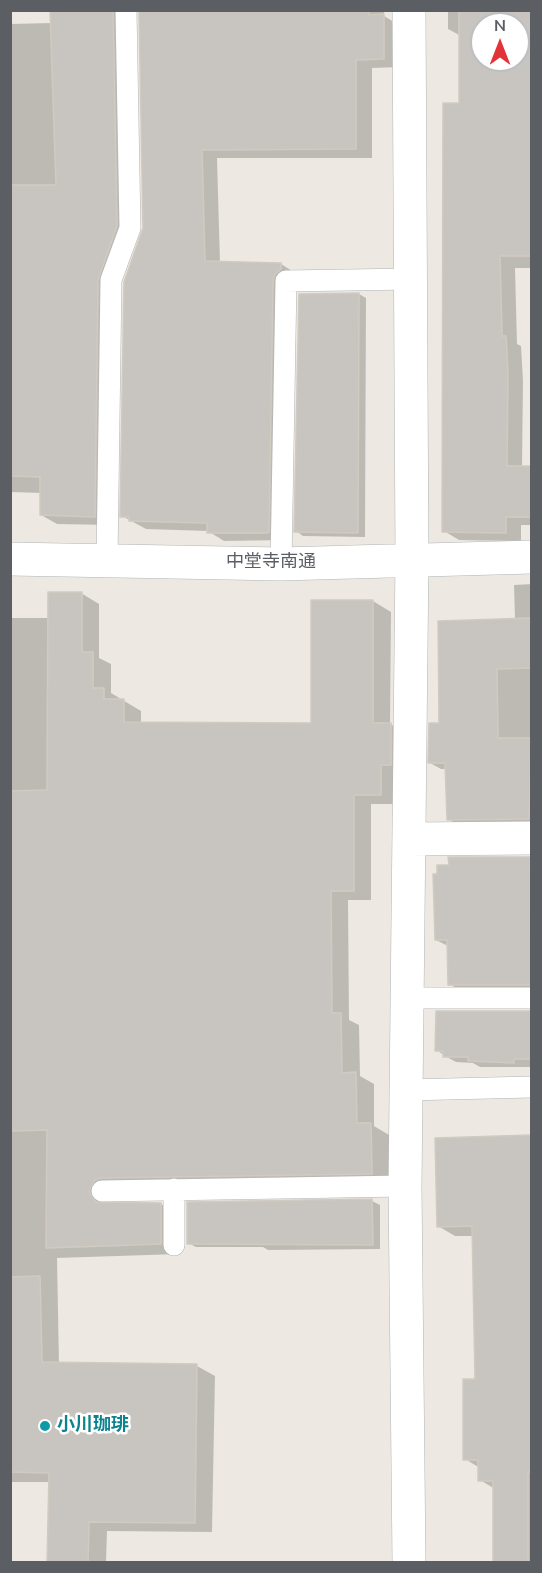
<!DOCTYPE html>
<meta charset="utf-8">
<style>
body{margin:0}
#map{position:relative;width:542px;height:1573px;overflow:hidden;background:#ede9e2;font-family:"Nunito Sans",sans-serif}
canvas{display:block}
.frame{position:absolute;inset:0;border:12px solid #5b5f63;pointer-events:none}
.north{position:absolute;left:470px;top:12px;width:60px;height:60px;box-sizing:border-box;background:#fff;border:2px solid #bdbfc1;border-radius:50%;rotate:0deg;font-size:16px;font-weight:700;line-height:24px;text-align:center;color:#5b5f63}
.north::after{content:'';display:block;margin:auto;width:21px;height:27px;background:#e23339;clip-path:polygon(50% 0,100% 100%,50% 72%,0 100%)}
</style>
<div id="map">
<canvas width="542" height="1573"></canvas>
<div class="frame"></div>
<div class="north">N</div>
</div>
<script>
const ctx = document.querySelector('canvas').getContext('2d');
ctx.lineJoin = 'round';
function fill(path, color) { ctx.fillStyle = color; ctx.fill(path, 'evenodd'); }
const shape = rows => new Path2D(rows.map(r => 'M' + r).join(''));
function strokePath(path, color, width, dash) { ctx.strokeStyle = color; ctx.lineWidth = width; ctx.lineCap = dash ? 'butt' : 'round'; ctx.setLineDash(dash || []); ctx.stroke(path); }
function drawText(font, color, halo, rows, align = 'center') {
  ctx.font = font + ' "Nunito Sans","Noto Sans JP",sans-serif'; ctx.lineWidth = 5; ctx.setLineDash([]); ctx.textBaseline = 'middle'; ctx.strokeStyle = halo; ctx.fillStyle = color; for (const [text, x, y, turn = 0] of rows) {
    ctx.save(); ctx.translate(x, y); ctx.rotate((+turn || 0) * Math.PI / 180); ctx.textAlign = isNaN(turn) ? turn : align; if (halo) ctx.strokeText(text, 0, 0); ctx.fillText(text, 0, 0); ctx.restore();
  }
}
fill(shape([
 [50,10,133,10,133,235,114,289,110,525,57,524,41,515,42,493,10,492,10,24,51,23],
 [140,10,384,10,384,16,399,25,400,67,372,68,372,158,217,158,220,263,281,264,297,274,284,540,224,541,208,531,146,529,122,516,144,228],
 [448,10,532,10,532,148,527,148,531,268,515,268,517,344,521,346,523,381,522,467,532,467,532,525,521,525,521,541,459,540,444,531,461,104,461,36,448,29],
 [482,24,518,24,518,60,482,60],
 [359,294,366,298,365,537,303,536,296,531],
 [532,584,532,825,459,825,448,819,446,769,441,769,430,763,441,725,515,620,514,585],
 [81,593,99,604,99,658,111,664,111,693,141,711,141,724,312,724,373,601,391,612,390,724,409,735,399,804,371,804,371,900,348,900,349,1020,359,1025,360,1076,374,1084,374,1126,389,1135,390,1183,113,1190,108,1204,161,1204,179,1215,179,1254,57,1258,59,1364,197,1366,215,1376,212,1532,107,1531,106,1562,48,1562,50,1482,10,1482,10,618,50,618],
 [532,858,532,991,460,991,450,984,448,946,436,940,450,859],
 [437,1012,532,1012,532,1067,480,1067,473,1063,456,1062,445,1056,437,1050],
 [532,1137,532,1562,495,1562,495,1489,480,1480,480,1468,465,1459,476,1380,474,1236,455,1236,438,1226,437,1139],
 [372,1201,380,1205,380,1249,268,1250,263,1247,196,1247,188,1243]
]), '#0003');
const building = shape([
 [50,10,113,10,117,226,98,280,95,517,40,515,40,477,10,476,10,185,56,185,50,10],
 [139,10,369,10,369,15,384,14,384,59,356,60,356,149,202,150,205,261,281,263,281,269,275,274,273,281,269,532,266,533,207,533,207,523,129,521,129,517,120,517,124,282,143,228,139,10],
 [459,10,531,10,531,256,500,256,502,336,506,336,508,372,507,466,531,466,531,517,506,517,506,533,442,532,443,103,459,103,459,10],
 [482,24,518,24,518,60,482,60,482,24],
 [359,293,358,533,294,532,299,294,359,293],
 [48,592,82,592,82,652,93,652,93,688,104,688,104,699,124,699,124,722,311,723,311,600,373,600,373,723,391,723,391,765,381,765,381,795,354,795,354,891,331,891,332,1013,341,1013,342,1073,356,1072,357,1123,371,1123,372,1174,101,1178,95,1180,89,1191,96,1202,161,1203,161,1244,46,1248,47,1130,10,1131,10,791,47,790,48,592],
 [531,618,531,668,497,669,498,738,531,738,529,819,447,820,445,763,428,763,429,723,439,723,438,621,531,618],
 [448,857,530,857,531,985,448,985,447,940,435,940,433,874,437,874,437,865,449,865,448,857],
 [436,1011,531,1011,531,1059,514,1059,514,1063,468,1061,468,1057,443,1057,443,1051,435,1051,436,1011],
 [531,1135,531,1472,528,1472,528,1563,493,1563,493,1481,478,1481,478,1460,463,1460,463,1379,475,1379,472,1226,437,1227,435,1138,531,1135],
 [372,1199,373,1245,187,1244,187,1202,372,1199],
 [40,1276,42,1362,197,1364,195,1523,89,1522,88,1563,47,1563,49,1473,10,1472,10,1277,40,1276]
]);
fill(building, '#c8c4bf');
strokePath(building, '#d1cac1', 1.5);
const lane = shape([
 [107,561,111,280,130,228,126,10],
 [281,564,286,281,411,279],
 [407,998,532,998],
 [406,1090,532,1087],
 [174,1189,174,1245],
 [102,1191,405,1186]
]);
const street = shape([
 [409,10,412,559,405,1186,409,1562],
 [10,559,281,564,532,557],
 [409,839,532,838]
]);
strokePath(lane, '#b0b4b7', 22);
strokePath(street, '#b0b4b7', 34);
strokePath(lane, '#fff', 21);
strokePath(street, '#fff', 33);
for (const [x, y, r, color] of [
 [45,1426,6,"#0f9aa8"]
]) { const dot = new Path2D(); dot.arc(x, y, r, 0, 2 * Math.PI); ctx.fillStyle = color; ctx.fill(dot); strokePath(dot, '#fff', 2); }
drawText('18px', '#5b5f63', '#fff', [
 ["中堂寺南通",271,563]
]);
drawText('bold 18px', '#0d838f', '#fff', [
 ["小川珈琲",57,1426]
], 'left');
</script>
